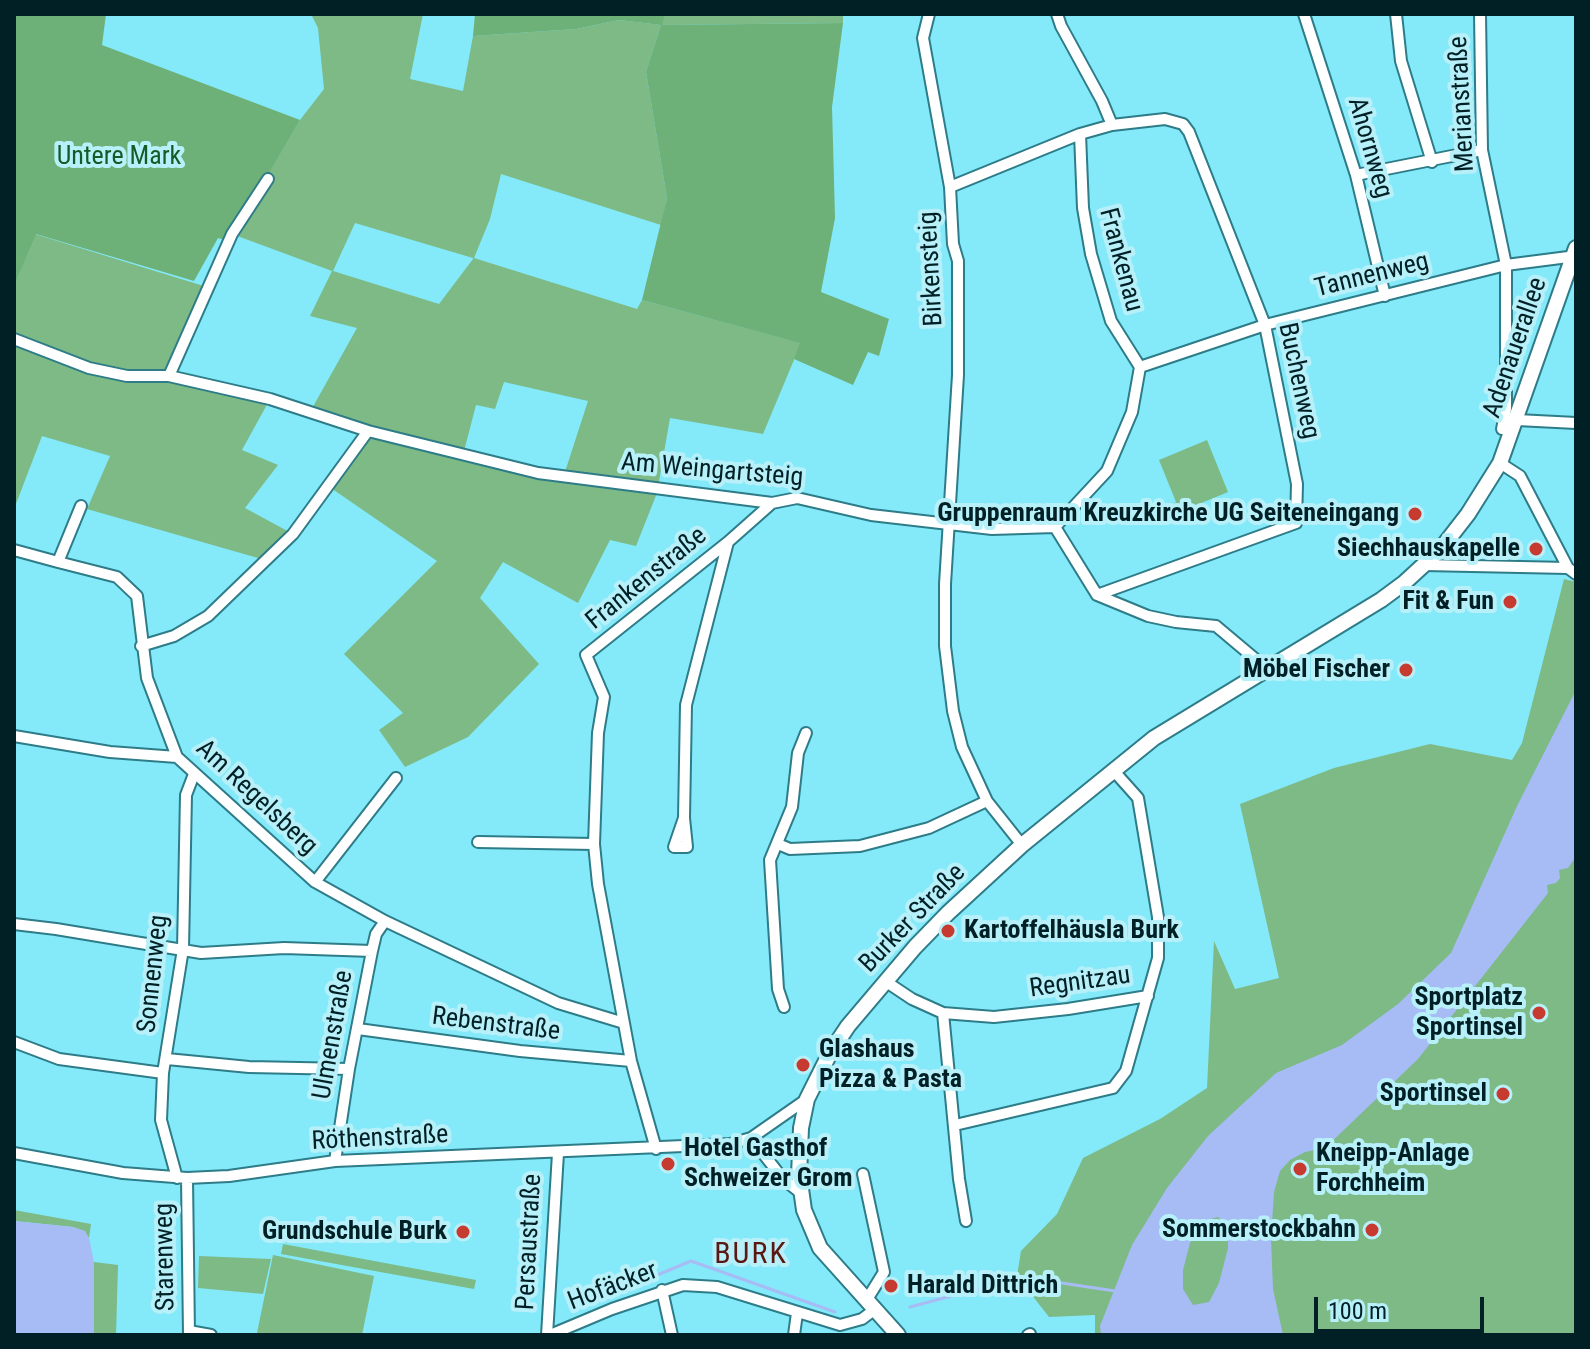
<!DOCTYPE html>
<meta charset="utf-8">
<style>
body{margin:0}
#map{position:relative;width:1590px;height:1349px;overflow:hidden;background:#84e9f9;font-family:"Roboto Condensed",sans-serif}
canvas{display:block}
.frame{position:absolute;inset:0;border:16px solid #002025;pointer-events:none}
.scale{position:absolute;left:1314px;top:1297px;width:170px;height:36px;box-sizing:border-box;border:4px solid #002025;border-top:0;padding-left:10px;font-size:24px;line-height:28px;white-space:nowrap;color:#002025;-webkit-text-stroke:6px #b7f0f9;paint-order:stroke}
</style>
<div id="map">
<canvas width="1590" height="1349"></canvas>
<div class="frame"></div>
<div class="scale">100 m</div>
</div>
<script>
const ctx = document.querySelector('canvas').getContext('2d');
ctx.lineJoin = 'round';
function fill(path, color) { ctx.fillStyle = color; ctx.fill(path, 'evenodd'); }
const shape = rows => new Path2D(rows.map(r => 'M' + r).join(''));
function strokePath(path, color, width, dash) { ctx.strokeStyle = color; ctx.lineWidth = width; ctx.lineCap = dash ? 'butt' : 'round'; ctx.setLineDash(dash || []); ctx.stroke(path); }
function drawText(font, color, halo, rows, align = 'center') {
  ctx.font = font + ' "Roboto Condensed",sans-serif'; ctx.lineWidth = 8; ctx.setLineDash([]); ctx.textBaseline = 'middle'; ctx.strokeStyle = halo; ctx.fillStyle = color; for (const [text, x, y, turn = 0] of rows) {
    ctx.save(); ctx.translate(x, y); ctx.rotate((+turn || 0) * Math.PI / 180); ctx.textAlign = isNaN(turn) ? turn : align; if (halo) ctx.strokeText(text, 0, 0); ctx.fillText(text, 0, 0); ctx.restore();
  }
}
fill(shape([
 [311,14,423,14,410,79,463,91,473,36,576,29,619,20,661,25,665,14,843,14,843,23,661,25,646,72,667,198,661,225,501,174,490,219,474,258,637,309,642,300,801,343,763,434,670,418,657,493,636,546,610,540,578,603,503,562,480,598,539,664,468,737,405,767,379,730,403,713,344,654,437,561,328,486,368,432,310,412,357,328,310,316,332,271,232,234,300,120,324,89,318,28],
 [355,223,473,258,473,259,439,304,333,271],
 [504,382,588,401,563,478,463,455,476,405,495,409],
 [35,234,207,287,169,376,270,399,242,450,278,465,245,508,293,534,265,560,87,509,110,456,42,436,14,509,14,286],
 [1207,440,1228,492,1182,511,1184,515,1174,522,1165,510,1176,502,1159,460],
 [1564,579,1576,582,1576,1335,1095,1335,1095,1315,1049,1317,1017,1276,1021,1251,1057,1214,1083,1158,1160,1119,1207,1088,1214,941,1235,989,1279,978,1240,804,1334,768,1430,744,1512,760,1522,743],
 [14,1210,91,1224,89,1238,84,1231,73,1227,14,1221],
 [283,1244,476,1280,474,1289,281,1254],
 [273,1255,374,1276,362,1335,257,1333],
 [199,1256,271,1259,263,1294,198,1288],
 [94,1262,118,1265,116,1335,94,1335]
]), '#7dba86');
fill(shape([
 [14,14,106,14,102,45,300,120,229,241,218,238,194,281,36,234,14,286],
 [475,14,665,14,662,25,843,23,832,107,835,218,821,292,889,319,879,356,868,352,853,385,794,359,800,343,642,300,667,198,646,72,661,25,619,20,576,29,473,36]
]), '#6db078');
fill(shape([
 [1576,690,1576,857,1568,868,1559,870,1560,878,1556,883,1547,885,1548,893,1418,1059,1325,1148,1305,1152,1290,1160,1280,1171,1274,1192,1271,1239,1273,1289,1283,1335,1101,1335,1100,1326,1132,1245,1167,1188,1208,1136,1276,1073,1342,1045,1398,1004,1451,953,1518,804],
 [1218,1217,1228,1227,1228,1248,1219,1283,1209,1302,1193,1305,1183,1289,1183,1270,1190,1243,1204,1221],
 [14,1221,73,1227,85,1231,89,1238,94,1262,94,1335,14,1335]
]), '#a7bcf5');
strokePath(shape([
 [626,1288,691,1261,835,1312],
 [910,1307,1022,1277,1115,1291]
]), '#a7bcf5', 3);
const minor = shape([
 [929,14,923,38,950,187,953,244,958,261,958,375,945,584,945,646,953,711,962,747,987,801,1022,845],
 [1057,14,1061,26,1102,101,1112,125],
 [1304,14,1356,175,1385,296],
 [1396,14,1401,61,1432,162],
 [1480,14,1482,150,1506,265,1506,409,1502,429],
 [1080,134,1083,208,1091,254,1111,321,1140,367,1132,412,1107,471,1055,527,1097,595,1148,616,1176,622,1216,626,1266,668],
 [1356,175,1482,150],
 [950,187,1080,134,1112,125,1165,119,1183,124,1189,132,1265,325,1297,484,1296,523,1097,595],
 [14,339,89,368,127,376,169,376,270,399,368,431,538,473,772,503,797,498,871,515,992,529,1055,527],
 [1140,367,1265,325,1506,265,1576,256],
 [169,376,232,234,268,179],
 [1517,420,1576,423],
 [1500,463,1520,476,1568,568],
 [14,550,58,562,81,506],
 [58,562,117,577,137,596,147,678,177,757,315,882,385,921,558,1003,624,1023],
 [1424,565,1568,568,1576,574],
 [141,646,174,636,208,616,293,534,368,431],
 [14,736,110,752,177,757],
 [684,818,674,847,687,847,684,818,686,705,728,542],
 [478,842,594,844],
 [778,844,790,849,860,846,929,828,987,801],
 [315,882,396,778],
 [14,924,56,929,201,953,284,948,372,951],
 [885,981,912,999,943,1013,994,1017,1068,1009,1148,996],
 [784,1007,778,989,770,860,792,807,798,753,806,733],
 [943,1013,959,1179,966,1221],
 [358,1029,520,1051,631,1061],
 [14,1042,59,1059,163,1073],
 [167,1059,249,1067,349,1069],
 [955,1125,1113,1088,1126,1071,1158,958,1158,917,1138,798,1113,770],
 [751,1138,783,1179,801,1193],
 [656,1149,631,1061,598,884,594,844,598,733,604,697,586,655,728,542,772,503],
 [14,1153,123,1173,187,1178,229,1176,335,1161,730,1144,751,1138,807,1099],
 [335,1161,349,1069,372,951,376,934,385,921],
 [863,1174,884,1272,866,1301],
 [177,1178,161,1120,163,1073,183,949,186,795,194,774],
 [187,1178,189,1335],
 [662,1290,672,1335],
 [189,1331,211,1335],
 [547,1335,558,1153],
 [550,1335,612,1309,683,1285,717,1287,840,1325,862,1319,874,1310],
 [794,1335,797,1313],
 [1028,1335,1030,1334]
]);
const secondary = shape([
 [898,1335,820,1248,804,1210,799,1175,801,1128,807,1099,830,1053,848,1026,915,947,948,913,1022,845,1154,738,1381,600,1404,583,1440,550,1468,514,1500,463,1576,248]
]);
strokePath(minor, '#2d7c88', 14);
strokePath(secondary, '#2d7c88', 18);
strokePath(minor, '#fff', 10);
strokePath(secondary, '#fff', 14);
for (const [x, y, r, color] of [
 [1415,514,8,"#c73a30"],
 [1536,549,8,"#c73a30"],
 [1510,602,8,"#c73a30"],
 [1406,670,8,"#c73a30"],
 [948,931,8,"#c73a30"],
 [1539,1013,8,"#c73a30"],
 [803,1065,8,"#c73a30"],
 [1503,1094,8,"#c73a30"],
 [668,1164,8,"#c73a30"],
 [1300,1169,8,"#c73a30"],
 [1372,1230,8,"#c73a30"],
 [463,1232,8,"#c73a30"],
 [891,1286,8,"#c73a30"]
]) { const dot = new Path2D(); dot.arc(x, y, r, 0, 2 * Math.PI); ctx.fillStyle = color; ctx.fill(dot); strokePath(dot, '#b7f0f9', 3); }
drawText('26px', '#002025', '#b7f0f9', [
 ["Merianstraße",1463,104,-93],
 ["Ahornweg",1369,148,74],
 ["Frankenau",1120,260,75],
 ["Birkensteig",932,269,-93],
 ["Tannenweg",1372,276,-14],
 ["Adenauerallee",1516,348,-71],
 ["Buchenweg",1298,381,78],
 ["Am Weingartsteig",712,471,5],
 ["Frankenstraße",647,579,-39],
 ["Am Regelsberg",256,798,43],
 ["Burker Straße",913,919,-46],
 ["Sonnenweg",154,974,-84],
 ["Regnitzau",1080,983,-8],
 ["Rebenstraße",496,1025,7],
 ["Ulmenstraße",334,1035,-80],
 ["Röthenstraße",380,1139,-3],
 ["Persaustraße",530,1242,-87],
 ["Starenweg",166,1257,-91],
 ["Hofäcker",613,1287,-21]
]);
drawText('26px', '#135c28', '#b7f0f9', [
 ["Untere Mark",119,157]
]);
drawText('bold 26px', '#002025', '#b7f0f9', [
 ["Gruppenraum Kreuzkirche UG Seiteneingang",1399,514],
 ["Siechhauskapelle",1520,549],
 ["Fit & Fun",1494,602],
 ["Möbel Fischer",1390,670],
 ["Kartoffelhäusla Burk",964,931,"left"],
 ["Sportplatz",1523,998],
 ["Sportinsel",1523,1028],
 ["Glashaus",819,1050,"left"],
 ["Pizza & Pasta",819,1080,"left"],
 ["Sportinsel",1487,1094],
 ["Hotel Gasthof",684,1149,"left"],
 ["Schweizer Grom",684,1179,"left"],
 ["Kneipp-Anlage",1316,1154,"left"],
 ["Forchheim",1316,1184,"left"],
 ["Sommerstockbahn",1356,1230],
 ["Grundschule Burk",447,1232],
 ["Harald Dittrich",907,1286,"left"]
], 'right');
ctx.letterSpacing = '2px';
drawText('30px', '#5b1712', '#b7f0f9', [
 ["BURK",751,1255]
]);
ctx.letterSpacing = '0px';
</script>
